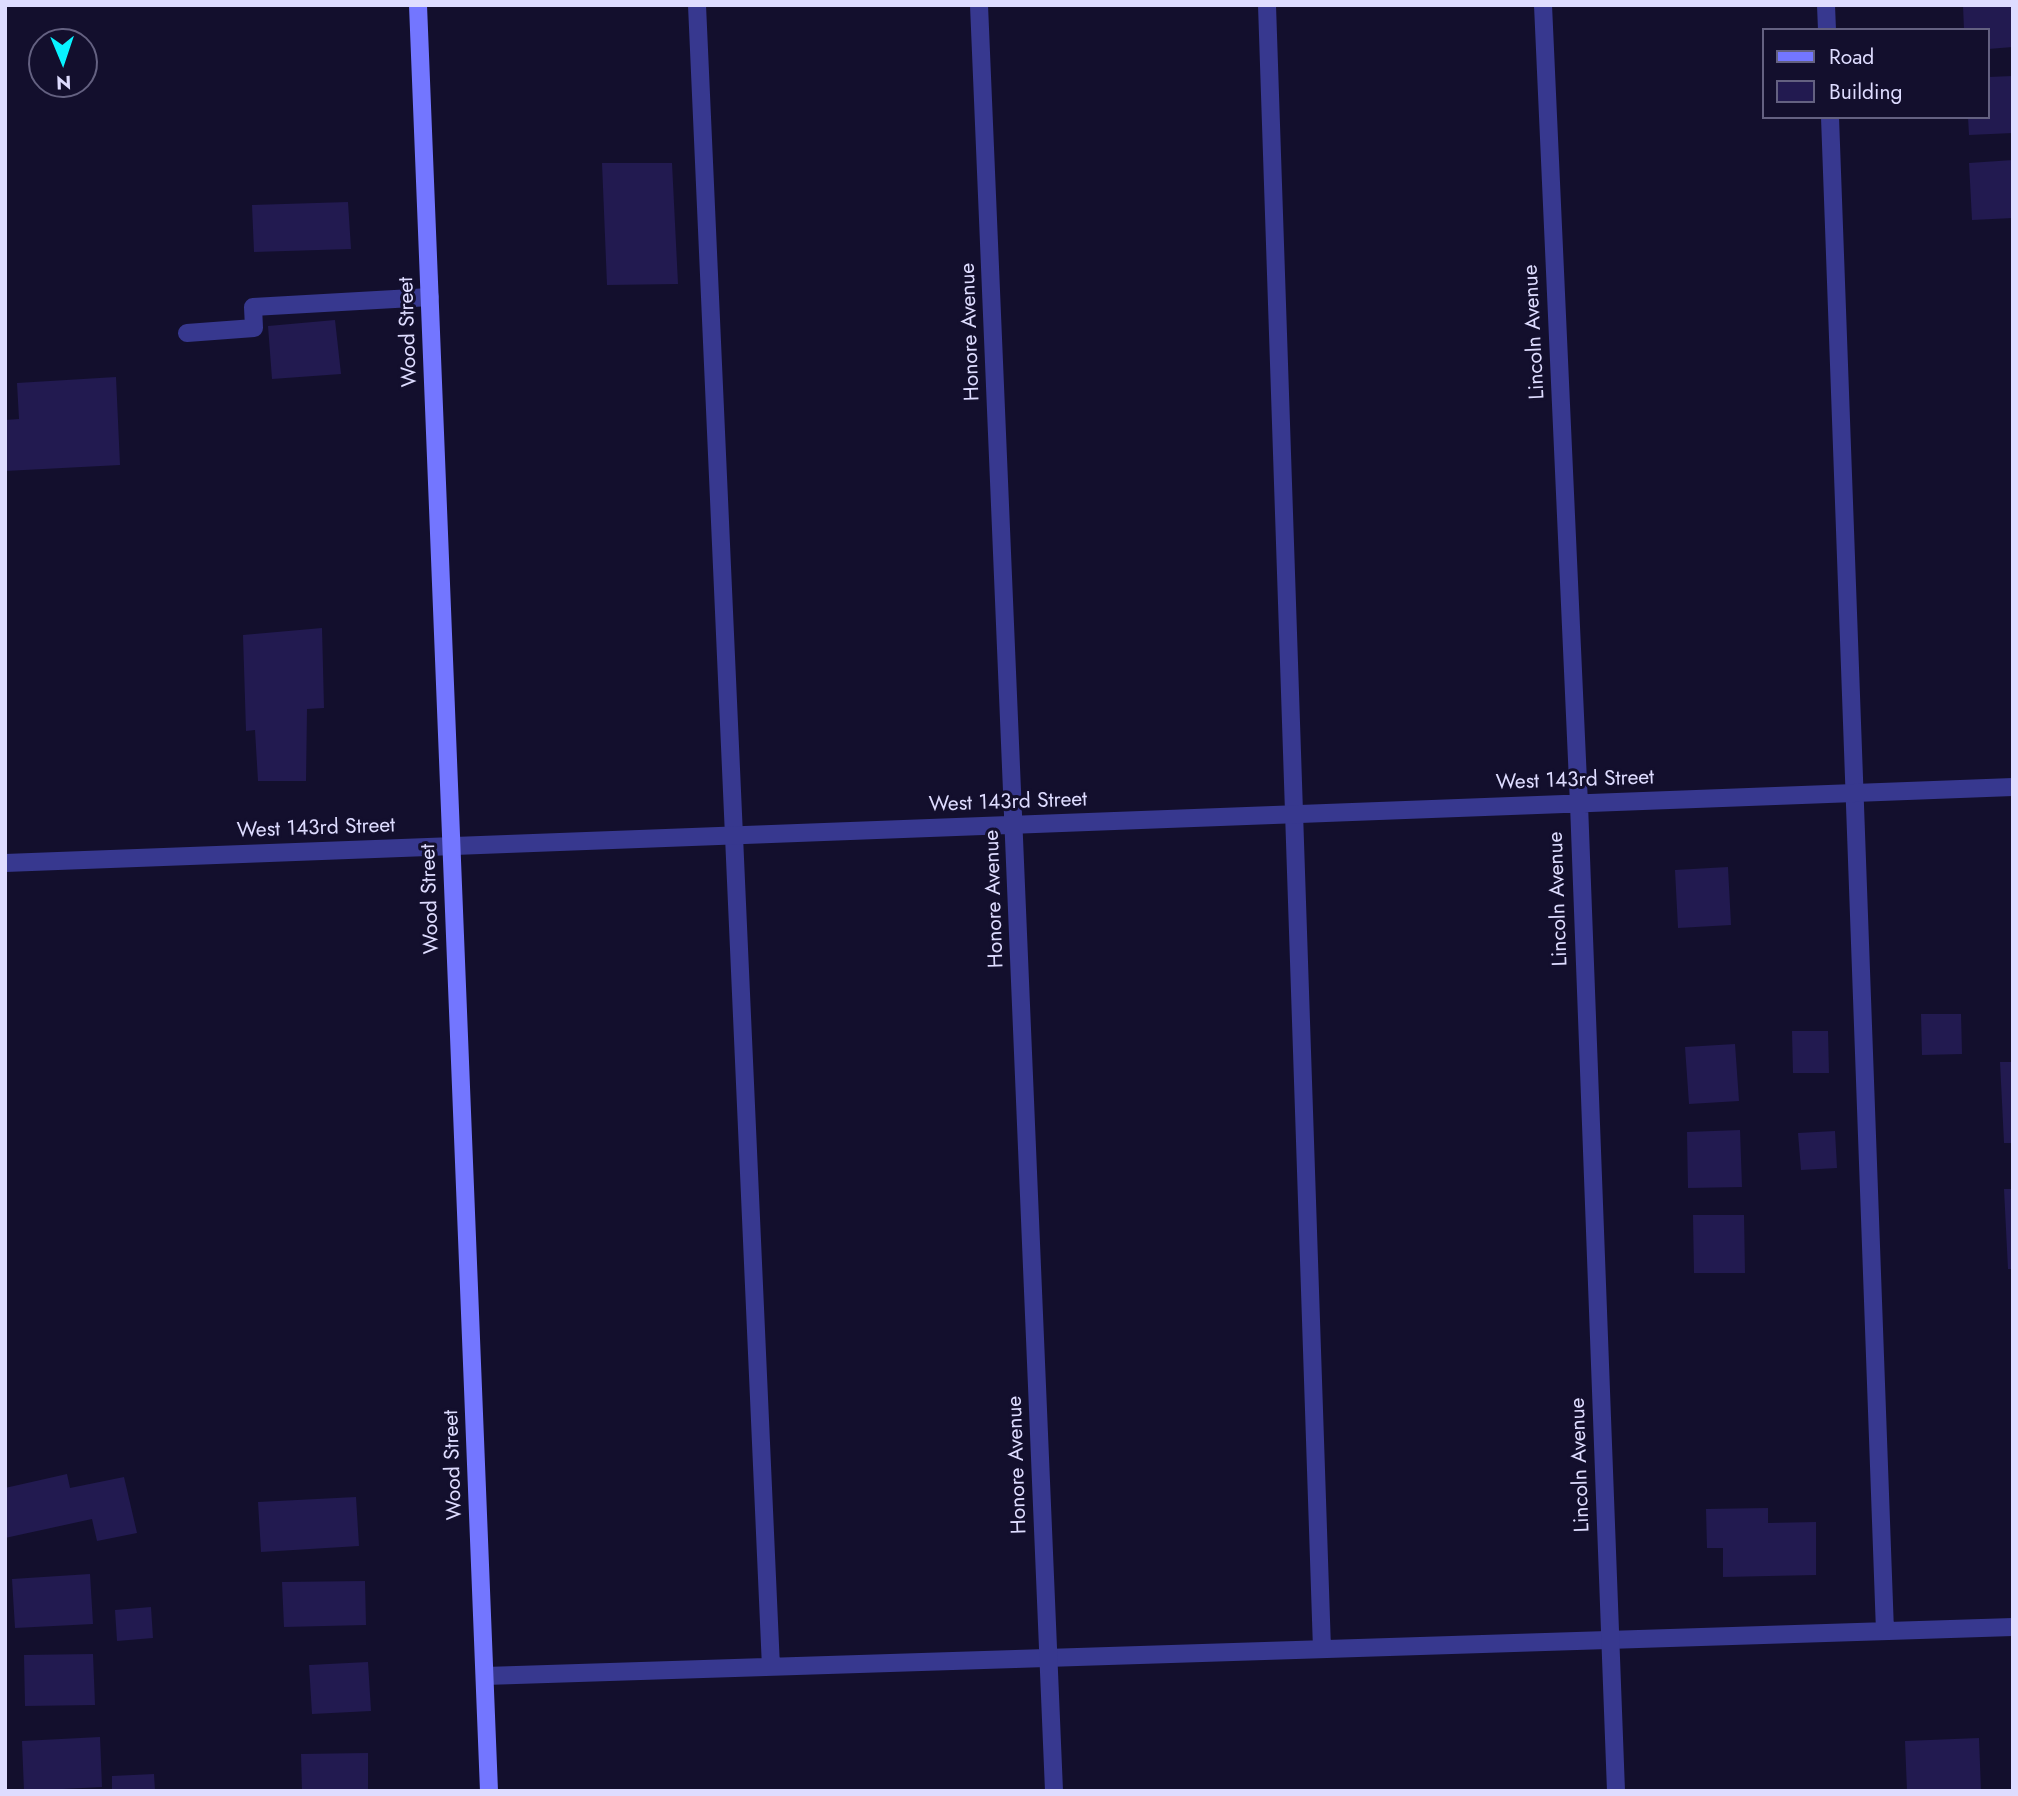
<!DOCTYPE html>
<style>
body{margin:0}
#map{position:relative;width:2018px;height:1796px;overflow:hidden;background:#130f2d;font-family:Jost,sans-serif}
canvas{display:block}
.frame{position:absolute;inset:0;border:7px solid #dedcff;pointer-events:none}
.legend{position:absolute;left:1762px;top:28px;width:228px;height:91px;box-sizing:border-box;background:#130f2d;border:2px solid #646181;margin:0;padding:9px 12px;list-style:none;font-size:21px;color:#dedcff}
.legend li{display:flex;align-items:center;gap:14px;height:35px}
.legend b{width:35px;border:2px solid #646181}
.north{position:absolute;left:28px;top:28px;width:70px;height:70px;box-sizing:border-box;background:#130f2d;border:2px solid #646181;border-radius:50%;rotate:178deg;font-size:19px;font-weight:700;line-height:28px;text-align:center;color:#dedcff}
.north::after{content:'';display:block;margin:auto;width:24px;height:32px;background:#08f3ff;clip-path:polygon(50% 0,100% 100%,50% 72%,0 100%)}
</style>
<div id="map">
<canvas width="2018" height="1796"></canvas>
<div class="frame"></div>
<ul class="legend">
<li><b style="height:9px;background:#7376ff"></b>Road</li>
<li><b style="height:19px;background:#221a50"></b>Building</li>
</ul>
<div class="north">N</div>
</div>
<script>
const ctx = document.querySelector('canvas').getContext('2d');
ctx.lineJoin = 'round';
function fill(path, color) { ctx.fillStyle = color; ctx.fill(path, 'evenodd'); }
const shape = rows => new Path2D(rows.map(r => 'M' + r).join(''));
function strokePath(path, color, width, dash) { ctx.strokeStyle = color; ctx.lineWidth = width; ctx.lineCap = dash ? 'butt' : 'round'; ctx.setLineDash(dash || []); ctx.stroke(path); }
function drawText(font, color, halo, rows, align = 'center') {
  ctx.font = font + ' Jost,sans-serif'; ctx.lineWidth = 6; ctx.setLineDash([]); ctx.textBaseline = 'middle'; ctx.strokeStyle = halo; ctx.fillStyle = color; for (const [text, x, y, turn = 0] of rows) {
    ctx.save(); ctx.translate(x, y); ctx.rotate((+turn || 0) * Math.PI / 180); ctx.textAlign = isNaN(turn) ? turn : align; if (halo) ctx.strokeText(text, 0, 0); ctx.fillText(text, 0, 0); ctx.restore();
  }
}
fill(shape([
 [1963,5,2013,5,2013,47,1988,49,1988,30,1964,30],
 [2013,76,2013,133,1969,135,1968,117,1988,117,1988,77],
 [2013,160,2013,218,1972,220,1969,163],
 [602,163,672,163,678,284,607,285],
 [348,202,351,249,254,252,252,205],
 [335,320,341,374,272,379,268,326],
 [116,377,120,465,5,471,5,420,19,419,17,383],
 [322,628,324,708,307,709,306,781,258,781,255,730,246,731,243,635],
 [1728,867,1731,925,1678,928,1675,870],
 [1921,1014,1961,1014,1962,1054,1922,1055],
 [1792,1031,1828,1031,1829,1073,1793,1073],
 [1735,1044,1739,1101,1689,1104,1685,1047],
 [2000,1062,2013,1062,2013,1143,2004,1143],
 [1740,1130,1742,1187,1688,1188,1687,1132],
 [1835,1131,1837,1168,1801,1170,1798,1133],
 [2004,1189,2013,1189,2013,1269,2008,1269],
 [1693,1215,1744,1215,1745,1273,1694,1273],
 [67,1474,70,1488,124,1477,137,1533,97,1541,92,1519,5,1538,5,1488],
 [356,1497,359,1546,261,1552,258,1502],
 [1768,1508,1768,1523,1816,1522,1816,1575,1723,1577,1723,1548,1707,1548,1706,1509],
 [90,1574,93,1624,15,1628,12,1579],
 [365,1581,366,1625,284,1627,282,1582],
 [151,1607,153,1638,117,1641,115,1610],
 [93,1654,95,1705,25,1706,24,1655],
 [368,1662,371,1711,312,1714,309,1665],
 [100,1737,102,1787,24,1791,22,1741],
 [1979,1738,1981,1791,1907,1791,1905,1741],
 [368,1753,368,1791,302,1791,301,1754],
 [154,1774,155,1791,112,1791,112,1776]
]), '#221a50');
strokePath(shape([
 [697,5,771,1667],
 [1267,5,1322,1649],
 [1826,5,1827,30],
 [1830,117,1885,1631],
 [187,333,254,328,253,307,430,297],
 [485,1676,2013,1627]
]), '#37388f', 18);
strokePath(shape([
 [979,5,1054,1791],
 [1543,5,1579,804,1616,1791],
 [5,863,2013,787]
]), '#37388f', 18);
strokePath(shape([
 [418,5,489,1791]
]), '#7376ff', 18);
drawText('21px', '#dedcff', '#130f2d', [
 ["Wood Street",409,332,-92],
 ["Honore Avenue",971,332,-92],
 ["Lincoln Avenue",1535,332,-93],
 ["West 143rd Street",1575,781,-2],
 ["West 143rd Street",1008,803,-2],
 ["West 143rd Street",316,829,-2],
 ["Wood Street",431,899,-92],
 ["Honore Avenue",995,899,-92],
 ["Lincoln Avenue",1559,899,-92],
 ["Wood Street",454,1465,-92],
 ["Honore Avenue",1018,1465,-92],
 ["Lincoln Avenue",1581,1465,-92]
]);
</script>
